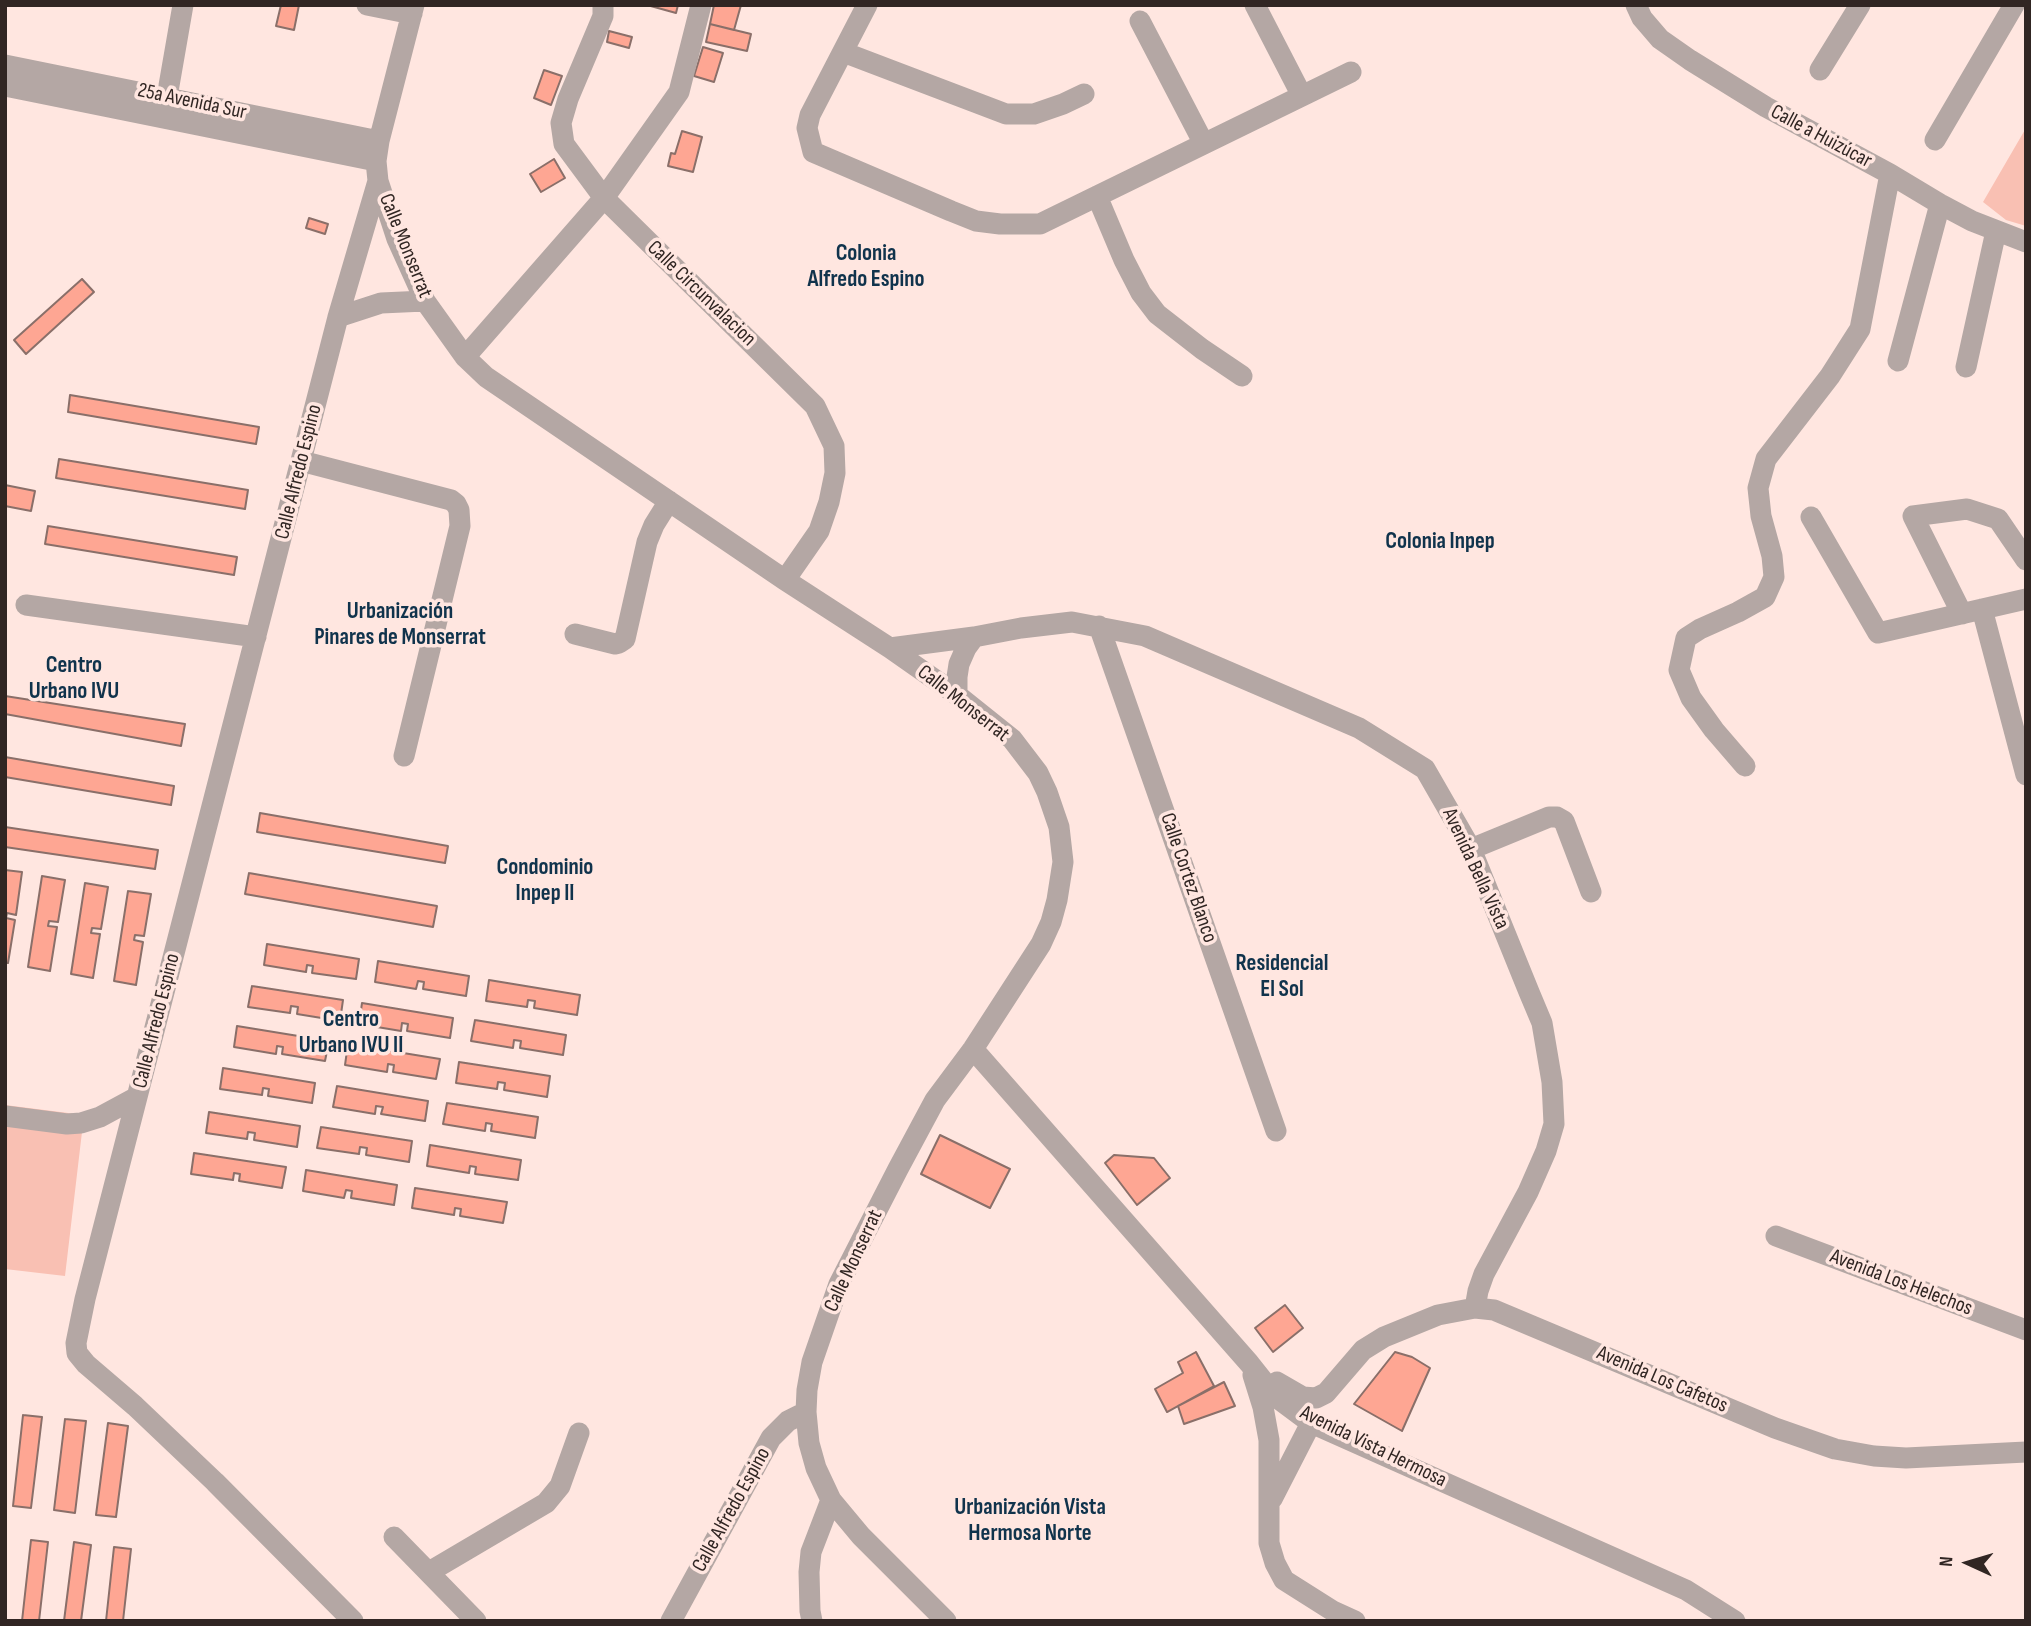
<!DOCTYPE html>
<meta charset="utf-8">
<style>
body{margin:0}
#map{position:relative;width:2031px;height:1626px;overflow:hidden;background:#ffe6e0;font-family:"Sofia Sans Condensed",sans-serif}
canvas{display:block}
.frame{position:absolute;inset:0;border:7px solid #312623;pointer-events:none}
.north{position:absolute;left:1933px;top:1528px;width:70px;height:70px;-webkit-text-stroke:5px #ffe6e0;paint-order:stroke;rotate:274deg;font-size:19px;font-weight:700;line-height:28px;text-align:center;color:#312623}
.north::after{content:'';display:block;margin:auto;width:24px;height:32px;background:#312623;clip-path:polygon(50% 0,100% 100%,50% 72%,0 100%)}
</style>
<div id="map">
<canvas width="2031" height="1626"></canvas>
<div class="frame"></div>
<div class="north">N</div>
</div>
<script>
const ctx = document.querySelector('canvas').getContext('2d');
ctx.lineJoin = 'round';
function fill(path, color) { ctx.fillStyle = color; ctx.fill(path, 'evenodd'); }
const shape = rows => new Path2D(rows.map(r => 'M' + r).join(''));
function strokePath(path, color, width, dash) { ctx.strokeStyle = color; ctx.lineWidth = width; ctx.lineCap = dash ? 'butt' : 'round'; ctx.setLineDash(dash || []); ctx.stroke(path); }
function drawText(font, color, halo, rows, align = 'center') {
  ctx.font = font + ' "Sofia Sans Condensed",sans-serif'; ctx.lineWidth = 7; ctx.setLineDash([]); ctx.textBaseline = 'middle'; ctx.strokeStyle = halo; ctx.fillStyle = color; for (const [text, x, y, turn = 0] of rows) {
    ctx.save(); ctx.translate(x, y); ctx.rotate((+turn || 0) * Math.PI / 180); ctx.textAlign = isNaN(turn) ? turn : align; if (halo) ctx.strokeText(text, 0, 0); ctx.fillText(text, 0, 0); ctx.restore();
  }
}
fill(shape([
 [2026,128,2026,226,2006,220,1983,202],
 [5,1105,84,1115,65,1276,5,1269]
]), '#f9c0b3');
const building = shape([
 [281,5,299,5,294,30,276,26,281,5],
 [647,5,678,5,676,13,647,5],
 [714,5,741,5,734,30,710,24,714,5],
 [710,24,751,34,747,51,706,42,710,24],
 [609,31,632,37,629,48,607,42,609,31],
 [703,47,723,53,714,82,694,76,703,47],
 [544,70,562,76,551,105,534,98,544,70],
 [682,131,702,137,693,172,668,166,671,153,675,154,682,131],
 [554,159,565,178,541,192,530,174,554,159],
 [309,218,328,224,325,234,306,228,309,218],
 [82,279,94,292,26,354,14,340,82,279],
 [70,395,259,427,256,444,68,412,70,395],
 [59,459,248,490,245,509,56,478,59,459],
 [5,485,35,491,31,511,5,506,5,485],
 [48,526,237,557,234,575,45,544,48,526],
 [5,696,185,724,181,746,5,714,5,696],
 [5,757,174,786,171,805,5,777,5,757],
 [260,813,448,846,445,863,257,832,260,813],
 [5,827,158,850,155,869,5,847,5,827],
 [5,870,22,872,16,915,7,913,6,918,15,920,8,963,5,963,5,870],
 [249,873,437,906,433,927,245,894,249,873],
 [42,876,65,880,58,922,49,921,48,926,57,927,50,971,28,967,42,876],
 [85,883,108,887,101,929,92,928,91,933,100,934,93,978,71,974,85,883],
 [128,891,151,894,144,936,135,935,134,940,143,942,136,985,114,981,128,891],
 [267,944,359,959,356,979,312,973,313,966,307,965,306,972,264,965,267,944],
 [378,961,469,976,466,996,423,989,424,982,418,981,416,989,375,982,378,961],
 [489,980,580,995,577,1015,534,1008,535,1001,528,1000,527,1007,486,1001,489,980],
 [252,986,343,1000,340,1021,297,1014,298,1007,291,1006,290,1013,248,1007,252,986],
 [362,1003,453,1018,450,1038,407,1031,408,1024,402,1023,401,1031,359,1024,362,1003],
 [475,1020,566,1035,563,1055,520,1048,521,1041,514,1040,513,1048,471,1041,475,1020],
 [237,1026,329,1041,325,1061,282,1054,283,1047,277,1046,276,1054,234,1047,237,1026],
 [348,1044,440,1059,436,1079,393,1072,394,1065,388,1064,387,1072,345,1065,348,1044],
 [459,1062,550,1076,547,1097,504,1090,505,1083,498,1082,497,1089,456,1083,459,1062],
 [223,1068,315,1083,312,1103,268,1096,269,1089,263,1088,262,1095,220,1089,223,1068],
 [337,1086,428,1101,425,1121,381,1114,383,1107,376,1106,375,1114,333,1107,337,1086],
 [447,1103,538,1117,535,1138,491,1131,492,1124,486,1123,485,1131,443,1124,447,1103],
 [209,1112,300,1126,297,1147,254,1140,255,1133,248,1132,247,1139,206,1133,209,1112],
 [321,1127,412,1141,409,1162,366,1155,367,1148,360,1147,359,1154,317,1148,321,1127],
 [940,1135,1010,1169,990,1208,921,1174,940,1135],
 [430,1145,521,1160,518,1180,475,1174,476,1167,470,1166,469,1173,427,1166,430,1145],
 [194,1153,286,1167,282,1188,239,1181,240,1174,234,1173,233,1180,191,1174,194,1153],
 [1114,1155,1154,1158,1170,1178,1137,1205,1105,1163,1114,1155],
 [306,1170,397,1185,394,1205,351,1198,352,1191,346,1190,344,1198,303,1191,306,1170],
 [415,1188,507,1202,503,1223,460,1216,461,1209,455,1208,454,1215,412,1208,415,1188],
 [1285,1305,1303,1328,1273,1352,1255,1328,1285,1305],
 [1196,1352,1214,1386,1167,1412,1155,1389,1183,1373,1178,1362,1196,1352],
 [1395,1352,1412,1357,1430,1368,1402,1431,1354,1404,1395,1352],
 [1224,1382,1235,1406,1184,1424,1178,1406,1224,1382],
 [23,1415,42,1417,31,1508,13,1506,23,1415],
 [65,1419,86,1421,75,1513,54,1510,65,1419],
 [108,1423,128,1426,116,1517,96,1515,108,1423],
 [31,1540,48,1542,39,1621,22,1621,31,1540],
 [74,1542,91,1545,81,1621,64,1621,74,1542],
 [114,1547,131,1549,123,1621,106,1621,114,1547]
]);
fill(building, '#fea693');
strokePath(building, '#8a6f69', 2);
strokePath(shape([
 [367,5,412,14],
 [414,5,379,141,376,161,378,181,397,239,425,301,465,357,486,377,785,580,890,648,957,695,1012,739,1038,773,1047,792,1059,827,1063,862,1057,900,1051,922,1041,944,973,1049,935,1100,898,1169,839,1284,812,1362,807,1390,806,1412,809,1443,816,1468,831,1500,861,1536,946,1621],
 [603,5,603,16,568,99,561,123,564,144,604,198,815,406,834,446,835,473,829,502,819,531,785,580],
 [867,5,810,115,807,128,813,152,951,211,976,221,1000,224,1040,224,1351,72],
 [1255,5,1302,96],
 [1636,5,1642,18,1660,39,1690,60,1766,107,1890,174,1940,204,1972,221,2026,242],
 [1140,21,1204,144],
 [843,52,1006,114,1034,114,1063,104,1084,94],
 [5,65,379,141],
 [1820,70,1860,5],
 [5,86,376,161],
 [167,97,183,5],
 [1935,140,2014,5],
 [1097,196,1124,260,1141,293,1157,314,1202,349,1242,376],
 [338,317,381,303,425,301],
 [465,357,604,198,679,92,701,5],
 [1898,361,1940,204],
 [1966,367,1996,231],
 [301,461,451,500,456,504,459,510,460,526,404,756],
 [1811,517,1878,633,2026,599],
 [26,605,256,637],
 [1982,609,2026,775],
 [1962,614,1913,516,1967,509,1998,519,2026,560],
 [1099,626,1276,1131],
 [575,634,615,644,619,643,625,639,647,542,654,525,669,501],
 [890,648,974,637,1021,628,1072,622,1145,636,1359,728,1425,769,1471,849,1529,992,1542,1023,1552,1082,1554,1124,1546,1151,1528,1192,1484,1274,1478,1291,1475,1308],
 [957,695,957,677,959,664,966,648,974,637],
 [1745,766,1714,730,1691,698,1679,670,1686,638,1700,629,1738,612,1765,597,1774,577,1772,556,1761,516,1758,488,1766,459,1830,376,1860,329,1890,174],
 [1471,849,1549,817,1557,817,1564,821,1591,892],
 [973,1049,1249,1363,1276,1397,1311,1423,1686,1590,1735,1621],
 [5,1116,67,1124,81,1123,100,1117,137,1097],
 [1776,1236,2026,1330],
 [1253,1375,1263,1407,1269,1440,1269,1543,1275,1563,1284,1580,1333,1611,1355,1621],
 [1277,1382,1303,1397,1316,1398,1326,1393,1363,1350,1384,1337,1438,1315,1475,1308,1494,1310,1775,1428,1835,1449,1874,1456,1906,1458,2026,1452],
 [1272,1499,1311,1423],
 [394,1537,476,1621],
 [429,1572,546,1503,560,1486,579,1433],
 [353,1621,215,1482,135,1406,86,1364,77,1353,76,1343,85,1299,338,317,378,181],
 [671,1621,771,1438,788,1421,806,1412],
 [812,1621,810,1611,809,1572,811,1552,831,1500]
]), '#b4a7a4', 21);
drawText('21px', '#312623', '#ffe6e0', [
 ["25a Avenida Sur",192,102,12],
 ["Calle a Huizúcar",1821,137,28],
 ["Calle Monserrat",405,246,68],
 ["Calle Circunvalacion",701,294,44],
 ["Calle Alfredo Espino",299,472,-76],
 ["Calle Monserrat",963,704,38],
 ["Avenida Bella Vista",1475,869,65],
 ["Calle Cortez Blanco",1188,878,71],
 ["Calle Alfredo Espino",157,1021,-76],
 ["Calle Monserrat",854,1261,-65],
 ["Avenida Los Helechos",1901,1283,21],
 ["Avenida Los Cafetos",1662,1380,23],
 ["Avenida Vista Hermosa",1373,1447,26],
 ["Calle Alfredo Espino",732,1510,-61]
]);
drawText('bold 23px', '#10334c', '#ffe6e0', [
 ["Colonia",866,254],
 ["Alfredo Espino",866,280],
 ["Colonia Inpep",1440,542],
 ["Urbanización",400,612],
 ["Pinares de Monserrat",400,638],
 ["Centro",74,666],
 ["Urbano IVU",74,692],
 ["Condominio",545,868],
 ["Inpep II",545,894],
 ["Residencial",1282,964],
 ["El Sol",1282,990],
 ["Centro",351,1020],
 ["Urbano IVU II",351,1046],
 ["Urbanización Vista",1030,1508],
 ["Hermosa Norte",1030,1534]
]);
</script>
